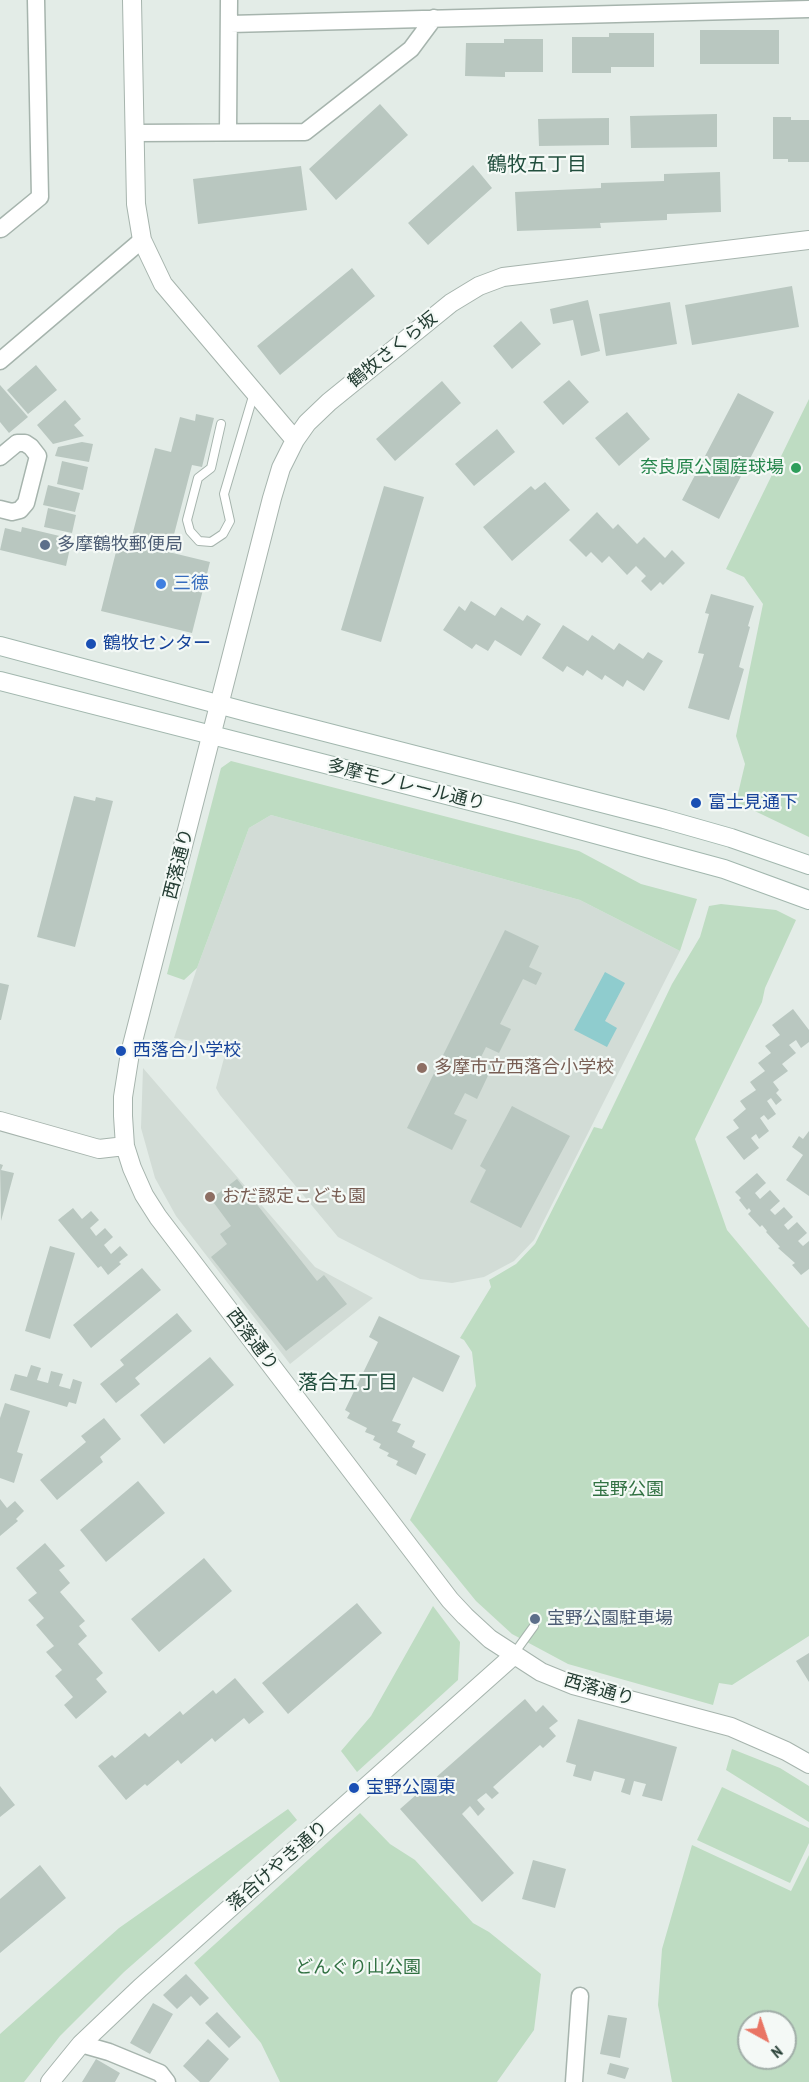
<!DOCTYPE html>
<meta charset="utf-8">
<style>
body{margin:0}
#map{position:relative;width:809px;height:2082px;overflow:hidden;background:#e3ece7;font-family:"PT Sans Narrow",sans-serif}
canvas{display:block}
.north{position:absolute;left:737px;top:2010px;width:60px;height:60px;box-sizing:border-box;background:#f4f9f6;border:2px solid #a1aea8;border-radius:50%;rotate:140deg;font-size:16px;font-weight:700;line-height:24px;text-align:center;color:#243d33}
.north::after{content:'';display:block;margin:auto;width:21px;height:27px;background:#e97564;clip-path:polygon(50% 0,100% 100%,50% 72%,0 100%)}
</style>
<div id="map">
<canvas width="809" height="2082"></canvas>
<div class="north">N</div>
</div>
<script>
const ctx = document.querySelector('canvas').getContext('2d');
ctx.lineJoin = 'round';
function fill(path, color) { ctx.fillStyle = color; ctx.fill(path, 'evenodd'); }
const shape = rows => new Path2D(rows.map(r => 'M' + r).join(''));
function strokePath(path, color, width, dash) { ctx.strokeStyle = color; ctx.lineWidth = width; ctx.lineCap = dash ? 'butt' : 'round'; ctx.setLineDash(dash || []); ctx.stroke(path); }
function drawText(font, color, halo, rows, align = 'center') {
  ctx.font = font + ' "PT Sans Narrow","Noto Sans JP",sans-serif'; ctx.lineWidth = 4.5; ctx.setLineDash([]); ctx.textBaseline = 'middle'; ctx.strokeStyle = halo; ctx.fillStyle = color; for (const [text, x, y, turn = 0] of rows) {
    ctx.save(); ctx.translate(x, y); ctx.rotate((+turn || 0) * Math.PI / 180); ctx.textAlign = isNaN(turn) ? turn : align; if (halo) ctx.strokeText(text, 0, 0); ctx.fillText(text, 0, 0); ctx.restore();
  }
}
fill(shape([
 [271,815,580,900,680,951,534,1240,514,1261,484,1277,452,1283,420,1279,338,1237,220,1095,216,1088,227,1047,174,1038,197,968,249,828],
 [143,1068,315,1267,373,1298,290,1364,176,1216,155,1178,141,1128]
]), '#d2dcd6');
fill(shape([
 [809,399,809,837,736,802,745,764,736,736,763,604,744,577,726,569],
 [231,761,579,851,641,884,697,899,680,951,580,900,271,815,249,828,197,968,184,980,167,974,221,768],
 [721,904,776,910,796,920,765,988,762,1002,695,1139,727,1230,809,1328,809,1636,732,1685,719,1683,713,1705,568,1664,512,1634,476,1601,410,1520,476,1386,472,1352,464,1340,460,1338,491,1287,489,1280,516,1264,535,1244,594,1127,602,1129,672,984,700,937,709,906],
 [433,1606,460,1642,458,1680,357,1772,341,1751,371,1716],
 [732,1749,780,1768,809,1786,809,1822,726,1770],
 [722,1787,809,1828,809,1843,790,1883,697,1840],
 [288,1809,297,1820,124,1972,60,2036,24,2082,0,2082,0,2034,119,1928],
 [360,1813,390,1844,415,1860,473,1923,489,1932,541,1974,534,2030,497,2082,280,2082,261,2043,194,1963],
 [692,1845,791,1891,809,1855,809,2082,672,2082,658,2005,662,1949],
 [749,2022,785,2022,785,2058,749,2058]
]), '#bedcc2');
fill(shape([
 [605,972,625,983,605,1021,617,1028,607,1047,574,1030]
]), '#8fccce');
fill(shape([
 [700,30,779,30,779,64,700,64],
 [609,33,654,33,654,67,611,67,611,73,572,73,572,37,609,37],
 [504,39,543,39,543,72,505,72,505,77,465,76,466,43,504,43],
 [380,104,408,135,336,200,309,169],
 [717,114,717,147,631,148,630,116],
 [773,117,791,117,791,120,809,120,809,162,788,162,788,159,773,159],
 [609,118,609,145,539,146,538,119],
 [473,165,492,188,428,245,408,223],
 [301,166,307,210,198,224,193,179],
 [720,172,721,212,667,214,667,220,600,223,601,228,517,231,515,192,601,188,601,183,664,181,664,174],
 [352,268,375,296,280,375,257,346],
 [792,286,799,327,692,345,685,305],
 [588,300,600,351,581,356,573,320,553,324,550,309],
 [670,302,677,344,606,356,599,314],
 [521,321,541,344,512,369,493,346],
 [36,365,57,390,28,414,7,390],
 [569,380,589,402,563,425,543,402],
 [442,381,461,403,395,461,376,439],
 [0,385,28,417,9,433,0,422],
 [738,393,774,412,719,519,682,500],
 [65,400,81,419,74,425,84,436,53,444,37,425],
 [627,412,650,439,619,466,595,438],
 [196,414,214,418,202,467,192,465,170,550,150,545,151,541,132,536,155,448,171,452,180,417,195,421],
 [497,429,515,452,474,486,455,464],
 [82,442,93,444,89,462,55,456,58,447],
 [62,461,88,467,83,490,57,484],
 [545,482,570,510,512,561,483,527,531,486,535,490],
 [48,485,80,493,75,512,43,505],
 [384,486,424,497,381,642,341,630],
 [48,508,76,515,72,533,44,527],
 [597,512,613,529,618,524,637,544,644,537,665,558,672,550,685,563,663,585,660,582,651,591,641,581,646,576,636,566,627,575,609,556,602,563,591,552,586,557,569,540],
 [22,527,72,539,66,566,0,550,5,528,21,532],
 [119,540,210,562,192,633,101,611],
 [711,594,754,606,748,626,750,627,739,667,744,669,729,720,688,708,704,654,698,653,709,614,705,613],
 [471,601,495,616,501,607,523,621,527,615,541,624,521,656,495,640,488,651,476,644,472,649,443,630,459,606,465,611],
 [563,625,588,641,592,635,614,650,619,643,643,659,648,652,663,661,644,691,627,680,623,687,605,675,602,680,587,670,583,676,567,666,563,672,542,658],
 [74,796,95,801,96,797,113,801,75,947,37,937],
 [505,930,539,946,529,967,542,973,536,985,523,979,500,1024,511,1029,499,1053,486,1047,480,1059,493,1065,477,1099,465,1093,454,1114,467,1120,452,1150,407,1128],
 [0,983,9,985,1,1020,0,1020],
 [793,1009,809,1030,809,1042,801,1048,796,1040,789,1045,796,1053,782,1064,788,1071,773,1082,779,1090,776,1093,782,1100,776,1105,771,1098,767,1101,776,1114,768,1120,764,1115,760,1118,769,1131,759,1139,756,1134,751,1138,759,1148,744,1160,726,1137,739,1128,733,1120,746,1109,740,1101,756,1090,750,1082,765,1071,758,1063,771,1053,765,1046,780,1035,772,1025],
 [512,1106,570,1136,521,1228,470,1202,486,1170,480,1166],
 [809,1131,809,1196,786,1180,803,1155,792,1147,799,1136,803,1139],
 [0,1164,3,1165,1,1170,14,1173,1,1221],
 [757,1173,766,1183,755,1193,760,1199,770,1190,780,1201,770,1210,775,1215,784,1207,793,1217,784,1225,788,1230,797,1222,807,1233,798,1241,803,1246,809,1241,809,1269,801,1275,792,1265,795,1263,778,1248,780,1247,766,1232,767,1231,762,1225,760,1227,748,1214,751,1211,749,1208,747,1210,739,1200,741,1198,735,1192],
 [237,1179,317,1281,324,1275,347,1304,286,1351,211,1257,227,1244,220,1234,231,1226,211,1199],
 [73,1208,82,1219,91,1211,99,1220,90,1228,96,1236,105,1228,113,1237,104,1245,111,1254,120,1246,128,1255,119,1262,121,1264,108,1275,101,1266,98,1268,58,1220],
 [50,1246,75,1253,50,1339,25,1331],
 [142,1268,161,1290,91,1348,73,1325],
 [177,1313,192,1331,135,1378,140,1384,116,1403,100,1384,124,1365,120,1360],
 [379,1316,460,1356,443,1392,413,1377,392,1421,401,1424,397,1432,415,1441,412,1447,426,1454,416,1475,396,1465,398,1461,387,1456,389,1453,379,1448,381,1444,373,1440,375,1436,365,1432,367,1428,347,1418,350,1413,345,1410,378,1342,369,1337],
 [210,1357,234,1385,164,1444,140,1415],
 [31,1365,41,1368,37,1380,48,1383,51,1371,63,1374,59,1386,70,1389,73,1379,82,1382,76,1404,69,1402,67,1407,10,1390,15,1374,27,1377],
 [5,1403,30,1411,17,1452,23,1454,14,1483,0,1478,0,1418],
 [104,1418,121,1439,100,1457,103,1462,57,1500,40,1480,86,1442,81,1436],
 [138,1481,165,1513,106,1562,80,1530],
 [0,1499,7,1508,15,1501,24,1511,16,1519,18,1521,0,1536],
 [45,1543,65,1566,59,1570,70,1583,60,1592,85,1621,79,1626,87,1636,78,1644,103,1673,96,1679,107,1692,76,1719,64,1705,73,1697,55,1676,62,1670,46,1652,54,1646,36,1625,44,1618,28,1600,37,1593,16,1568],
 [204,1558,232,1591,159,1652,131,1619],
 [357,1603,382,1633,288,1714,262,1683],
 [809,1653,809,1682,796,1661],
 [235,1678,264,1712,249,1724,244,1718,215,1742,212,1738,181,1764,178,1760,147,1786,145,1784,126,1800,98,1766,112,1755,115,1758,145,1733,149,1737,180,1711,183,1715,213,1690,216,1694],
 [525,1699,536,1712,543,1705,558,1721,549,1728,556,1736,543,1748,540,1745,493,1787,499,1793,492,1799,486,1793,477,1800,485,1809,478,1816,470,1806,462,1814,514,1873,482,1902,400,1809],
 [578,1719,677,1747,662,1801,642,1796,646,1784,634,1781,630,1795,621,1792,625,1779,594,1771,591,1781,573,1776,576,1765,566,1762],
 [0,1786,15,1805,0,1817],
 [533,1860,566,1869,555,1908,522,1899],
 [40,1865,66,1898,0,1953,0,1899],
 [186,1974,209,1998,200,2006,191,1996,177,2009,163,1995],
 [153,2003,173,2014,150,2054,130,2043],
 [217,2012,241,2037,229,2048,205,2023],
 [608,2015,627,2018,620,2058,600,2054],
 [208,2039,229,2059,209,2082,200,2082,183,2066],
 [96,2059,120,2073,115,2082,82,2082],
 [610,2063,629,2068,625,2079,607,2074]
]), '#b9c7c0');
const service = shape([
 [221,424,211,468,198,478,187,520,190,531,199,541,211,542,223,534,230,521,224,494,254,393],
 [513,1655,534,1626]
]);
const minor = shape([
 [230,24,809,9],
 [228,132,229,0],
 [135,133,305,132,411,49,434,18],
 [0,228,1,229,40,197,36,0],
 [0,361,142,240],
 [0,457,17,443,25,443,31,447,38,456,26,503,20,510,12,512,0,509],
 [81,2044,109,2052,160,2073,167,2082],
 [574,2082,580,1996]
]);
const tertiary = shape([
 [132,0,136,204,142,240,163,284,295,440],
 [809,240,503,277,479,286,451,303,329,402,307,423,295,440,281,468,272,498,130,1053,123,1097,123,1116,125,1146,132,1168,144,1195,158,1217,450,1600,465,1616,490,1639,541,1672,573,1685,731,1727,786,1751,809,1764],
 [0,1121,99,1149,125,1146],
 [50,2082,81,2044,140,1988,513,1656]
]);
const secondary = shape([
 [0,646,251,713,664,819,731,838,809,865],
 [0,681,517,813,724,869,809,900]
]);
strokePath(service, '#a6b4ad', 10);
strokePath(minor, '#a6b4ad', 19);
strokePath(tertiary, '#a6b4ad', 20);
strokePath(secondary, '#a2b7ae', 20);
strokePath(service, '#fff', 8);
strokePath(minor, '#fff', 16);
strokePath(tertiary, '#fff', 18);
strokePath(secondary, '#fff', 18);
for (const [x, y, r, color] of [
 [796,468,6,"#2e9e5b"],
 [45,545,6,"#5c6f8a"],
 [161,584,6,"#3f7fe0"],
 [91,644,6,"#1a4fb4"],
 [696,803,6,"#1a4fb4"],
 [121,1051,6,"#1a4fb4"],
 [422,1068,6,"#8d6e63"],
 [210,1197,6,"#8d6e63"],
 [535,1619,6,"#5c6f8a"],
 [354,1788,6,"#1a4fb4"]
]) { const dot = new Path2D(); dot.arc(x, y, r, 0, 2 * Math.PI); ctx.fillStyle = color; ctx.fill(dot); strokePath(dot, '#f4f9f6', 2); }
drawText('18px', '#243d33', '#f4f9f6', [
 ["鶴牧さくら坂",393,350,-39],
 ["多摩モノレール通り",406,785,14],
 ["西落通り",179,864,-76],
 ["西落通り",252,1340,53],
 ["西落通り",599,1690,16],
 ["落合けやき通り",278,1866,-41]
]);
drawText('18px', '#27864d', '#f4f9f6', [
 ["奈良原公園庭球場",784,468]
], 'right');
drawText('18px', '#4e5e75', '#f4f9f6', [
 ["多摩鶴牧郵便局",57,545],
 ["宝野公園駐車場",547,1619]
], 'left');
drawText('18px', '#366cbe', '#f4f9f6', [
 ["三徳",173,584]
], 'left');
drawText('18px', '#164399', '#f4f9f6', [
 ["鶴牧センター",103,644],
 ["富士見通下",708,803],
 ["西落合小学校",133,1051],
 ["宝野公園東",366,1788]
], 'left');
drawText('18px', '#785e54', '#f4f9f6', [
 ["多摩市立西落合小学校",434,1068],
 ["おだ認定こども園",222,1197]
], 'left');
drawText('18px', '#317142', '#f4f9f6', [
 ["宝野公園",628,1490],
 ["どんぐり山公園",358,1968]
]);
drawText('20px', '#214e3d', '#f4f9f6', [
 ["鶴牧五丁目",537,165],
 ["落合五丁目",348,1383]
]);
</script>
